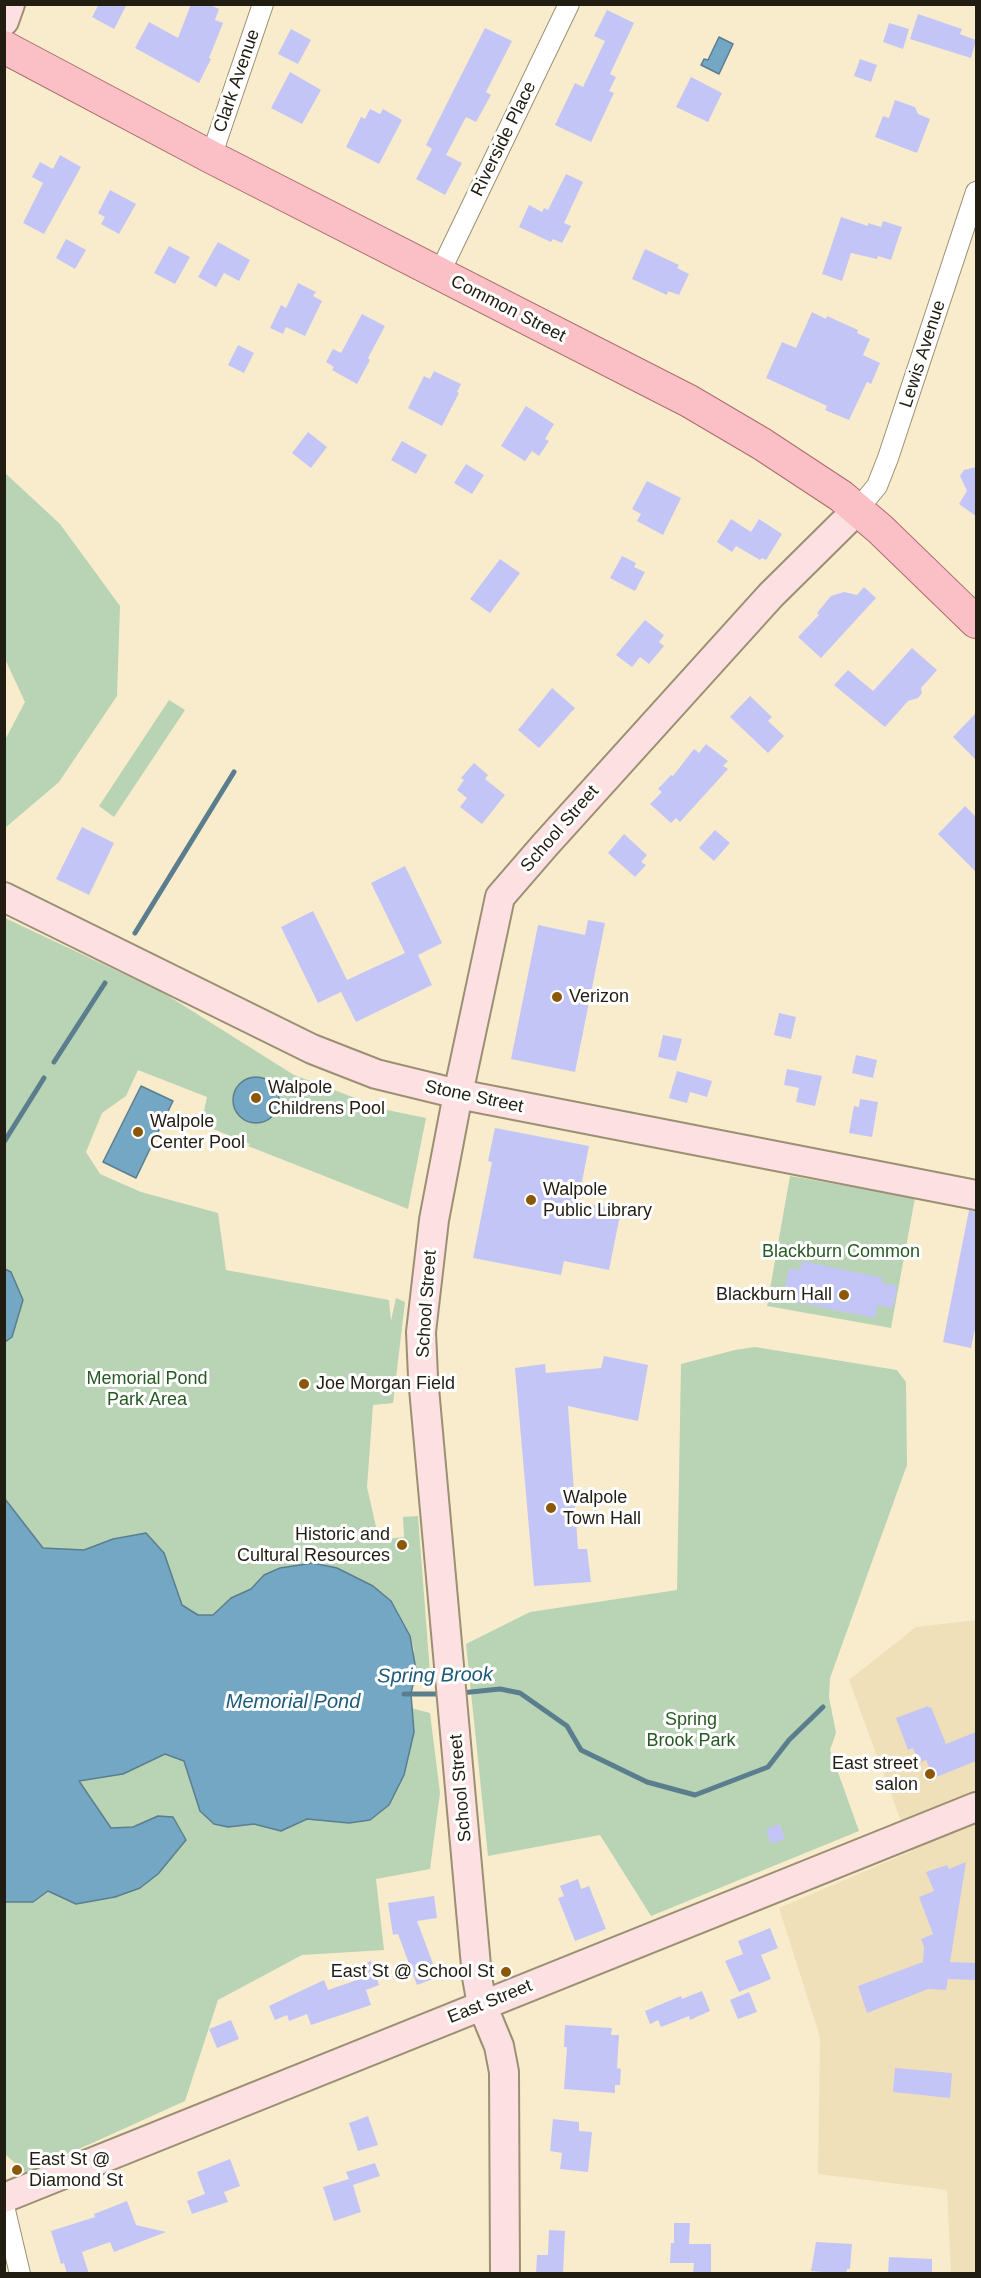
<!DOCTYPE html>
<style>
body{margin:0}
#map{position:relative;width:981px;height:2278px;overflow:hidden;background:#f8eccd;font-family:Arial,sans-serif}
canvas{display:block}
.frame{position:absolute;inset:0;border:6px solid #221d12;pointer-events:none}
</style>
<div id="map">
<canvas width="981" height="2278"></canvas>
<div class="frame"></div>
</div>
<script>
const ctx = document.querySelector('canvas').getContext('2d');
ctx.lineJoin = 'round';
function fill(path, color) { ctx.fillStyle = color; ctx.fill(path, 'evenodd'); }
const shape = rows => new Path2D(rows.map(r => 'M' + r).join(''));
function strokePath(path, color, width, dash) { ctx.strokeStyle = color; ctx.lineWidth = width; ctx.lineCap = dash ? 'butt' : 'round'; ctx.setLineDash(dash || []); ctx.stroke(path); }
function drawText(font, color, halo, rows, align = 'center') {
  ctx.font = font + ' Arial,sans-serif'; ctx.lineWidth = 6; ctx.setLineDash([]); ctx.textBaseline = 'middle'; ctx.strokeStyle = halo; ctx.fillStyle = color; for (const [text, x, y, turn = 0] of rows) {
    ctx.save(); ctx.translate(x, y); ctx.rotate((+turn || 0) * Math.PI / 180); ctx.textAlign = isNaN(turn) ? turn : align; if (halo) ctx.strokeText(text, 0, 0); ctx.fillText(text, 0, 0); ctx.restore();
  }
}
fill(shape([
 [976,1620,976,2273,951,2273,947,2190,818,2174,820,2037,779,1908,912,1851,849,1680,916,1627]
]), '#efe0ba');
fill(shape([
 [4,472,60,524,120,606,117,696,59,782,5,828,5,740,25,702,5,659],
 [169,700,185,710,114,817,99,806],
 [5,918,162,992,294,1075,387,1110,426,1118,408,1209,248,1146,250,1144,201,1124,207,1097,138,1070,126,1096,102,1113,86,1152,100,1174,141,1192,218,1213,226,1270,389,1300,391,1321,396,1298,405,1302,393,1403,373,1405,367,1487,379,1540,404,1537,403,1517,418,1516,430,1673,414,1679,414,1649,410,1636,391,1601,264,1575,251,1589,231,1598,213,1615,198,1615,182,1605,164,1553,113,1539,84,1550,43,1548,5,1499,5,1342,12,1336,11,1272,4,1269],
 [790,1176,915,1198,891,1328,767,1306],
 [755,1347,897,1370,906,1382,907,1465,830,1678,829,1697,836,1733,830,1750,859,1831,651,1916,600,1835,488,1856,466,1644,530,1612,677,1590,681,1364,735,1350],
 [411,1708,430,1713,440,1793,430,1869,376,1879,384,1950,302,1955,218,2000,185,2101,26,2173,5,2154,5,1902,33,1902,48,1891,76,1904,158,1874,186,1840,158,1816,133,1827,111,1828,79,1780,123,1774,165,1754,184,1761,200,1811,228,1827,254,1824,281,1831,307,1819,349,1823,370,1820,389,1805,414,1732]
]), '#b8d4b5');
const water = shape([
 [719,37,733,44,719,74,701,65,704,59,708,60,719,37],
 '233 1100a23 23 0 1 1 46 0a23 23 0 1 1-46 0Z',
 [141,1086,173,1101,136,1178,103,1162,141,1086],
 [5,1269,11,1272,23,1300,12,1337,5,1342,5,1269],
 [5,1499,43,1548,84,1550,113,1539,146,1533,164,1553,182,1605,198,1615,213,1615,231,1598,251,1589,264,1575,280,1568,313,1563,337,1568,373,1586,391,1601,410,1636,416,1670,411,1694,414,1732,404,1775,389,1805,370,1820,349,1823,307,1819,281,1831,254,1824,228,1827,214,1824,200,1811,184,1761,165,1754,123,1774,79,1781,111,1828,133,1827,158,1816,173,1817,186,1840,158,1874,140,1888,115,1897,76,1904,48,1891,33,1902,5,1902,5,1499]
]);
fill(water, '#73a7c4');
strokePath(water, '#5b7e8f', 1.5);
strokePath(shape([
 [135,933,234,772],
 [54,1062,105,983],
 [4,1142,44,1078],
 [461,1693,500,1689,520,1693,567,1726,581,1750,647,1782,695,1795,768,1767,789,1740,823,1707],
 [404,1694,443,1694]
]), '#5b7e8f', 5);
fill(shape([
 [99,4,127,4,114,29,92,17],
 [191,4,208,4,219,9,215,20,223,23,209,58,211,59,199,83,135,48,149,22,178,38],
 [607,10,634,23,610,74,616,77,609,91,614,93,591,142,555,125,575,83,583,87,605,41,594,36],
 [918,14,962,29,960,34,976,40,971,58,910,39],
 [889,23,909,29,903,49,883,42],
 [485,28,512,41,486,92,491,95,476,122,466,117,446,155,462,163,445,195,416,179,432,149,426,145],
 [291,29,311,40,298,64,278,54],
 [860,59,877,65,871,82,854,76],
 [290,72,321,90,302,124,271,108],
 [691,77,722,93,708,122,676,107],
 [895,100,915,107,918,114,930,119,917,153,875,137,883,116,889,118],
 [370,109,380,114,383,109,402,120,379,164,346,147,361,117,365,119],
 [60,155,81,167,44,234,23,223,43,183,32,177,40,162,53,169],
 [566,174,583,182,564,223,571,226,562,243,553,239,551,242,519,227,529,205,542,212,544,208,548,210],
 [110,190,136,204,119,234,101,224,105,217,98,213],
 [841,217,868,226,868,223,881,227,883,221,902,227,891,260,878,256,877,259,851,253,842,281,822,274],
 [66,239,86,250,75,269,56,258],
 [218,242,250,260,239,281,224,273,216,287,198,277],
 [169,246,190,257,175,284,154,273],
 [645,249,679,265,677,268,689,274,679,295,668,291,667,295,632,279],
 [298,283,316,292,313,296,322,301,305,336,286,327,283,334,270,328,281,305,286,308],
 [812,312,826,319,827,316,858,330,857,333,870,339,863,355,880,363,871,384,867,382,849,420,825,410,827,406,766,378,782,342,796,348],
 [362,314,385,326,368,358,370,360,357,384,332,370,334,367,326,362,333,349,341,353],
 [238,345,254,353,244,373,228,365],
 [434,371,461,384,457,392,459,393,442,426,408,408,424,376,430,379],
 [526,406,554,424,545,439,549,441,539,456,532,451,525,461,501,446],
 [308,432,327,447,311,468,292,453],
 [402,441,427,455,416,474,391,460],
 [466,464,484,475,472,494,454,483],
 [976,467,976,516,959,504,967,491,960,476,964,470],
 [647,481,681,498,663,535,637,521,641,514,632,509],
 [731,519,751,532,759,519,782,534,766,560,762,558,760,560,736,546,732,552,717,542],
 [622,556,636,563,634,567,645,572,635,591,610,578],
 [500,559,520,573,490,613,470,599],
 [864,587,876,598,821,658,798,637,819,615,817,613,831,596,844,592,857,595],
 [645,620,664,635,659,642,664,646,649,664,640,657,632,667,616,655],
 [912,648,937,670,921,688,922,693,918,698,908,701,885,727,834,685,848,670,873,691],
 [552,688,575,708,539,748,518,730],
 [750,696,772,717,768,721,784,736,768,753,730,717],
 [976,713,976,760,953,737],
 [706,744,728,761,723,766,728,769,680,822,676,818,671,823,650,804,662,792,658,789,671,775,673,776,694,749,699,753],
 [474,763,488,775,485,779,505,795,482,824,460,807,467,798,457,790,464,780,461,778],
 [965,806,976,817,976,872,938,834],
 [82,827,114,843,89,895,56,879],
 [715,830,730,843,714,861,699,848],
 [624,834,647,855,641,862,646,865,635,877,608,853],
 [405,866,442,943,418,955,432,985,356,1022,341,992,318,1003,281,927,313,911,347,980,405,953,371,883],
 [588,920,605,923,575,1072,511,1059,538,925,585,935],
 [779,1013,796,1017,791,1039,774,1035],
 [663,1035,682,1039,676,1061,658,1057],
 [856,1055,877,1060,873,1078,852,1073],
 [787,1069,822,1076,815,1106,796,1102,799,1088,784,1085],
 [677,1071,712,1081,707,1097,690,1092,687,1103,669,1098],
 [860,1099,878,1102,872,1137,849,1133,854,1106,859,1107],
 [495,1128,589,1146,578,1202,621,1210,609,1270,564,1261,561,1275,473,1258,492,1162,488,1161],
 [969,1210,976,1211,976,1324,971,1348,943,1342],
 [802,1261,883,1278,882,1283,897,1286,893,1308,878,1305,875,1318,791,1301,793,1288,785,1287,789,1268,800,1270],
 [604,1356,648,1365,638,1421,568,1406,578,1549,587,1549,591,1582,534,1586,515,1368,545,1364,546,1373,601,1368],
 [928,1706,929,1708,931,1707,946,1744,976,1732,976,1761,934,1778,926,1760,919,1763,913,1748,908,1750,896,1718],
 [780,1824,785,1839,771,1844,766,1829],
 [966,1862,950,1962,976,1963,976,1980,948,1979,946,1990,928,1989,867,2013,858,1986,923,1962,924,1947,921,1939,933,1934,919,1897,934,1891,926,1872,947,1865,949,1869],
 [578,1879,581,1889,589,1886,606,1929,575,1941,558,1898,564,1896,560,1886],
 [434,1896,437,1918,417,1921,438,1977,417,1985,398,1934,393,1935,388,1903],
 [770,1928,778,1948,761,1955,771,1979,739,1992,725,1961,743,1954,738,1941],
 [371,1961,379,1985,366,1990,371,2005,311,2025,307,2014,289,2021,287,2015,275,2020,269,2006,324,1980,328,1990,360,1979,356,1967],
 [702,1991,710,2011,690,2020,689,2016,661,2027,658,2020,650,2024,645,2011,681,1996,682,1999],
 [749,1992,757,2012,738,2019,730,2000],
 [231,2020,239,2039,217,2048,209,2029],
 [565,2025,612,2028,611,2035,619,2035,617,2068,621,2069,620,2085,615,2085,615,2093,564,2089,567,2047,564,2047],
 [895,2068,952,2073,950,2098,893,2092],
 [368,2116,378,2145,358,2151,349,2123],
 [553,2119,579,2122,579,2131,592,2132,588,2172,560,2169,562,2153,550,2151],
 [230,2159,240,2186,224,2192,228,2202,192,2214,187,2201,205,2194,197,2172],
 [375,2163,380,2176,353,2185,361,2212,334,2221,323,2187,349,2179,346,2172],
 [127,2201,136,2225,166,2232,114,2252,110,2242,82,2252,89,2274,67,2274,64,2263,61,2264,51,2231,95,2217,94,2214],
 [674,2223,690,2223,689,2244,711,2244,711,2273,693,2273,694,2263,670,2263,671,2243,674,2243],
 [549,2230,565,2231,563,2274,536,2274,537,2255,548,2255],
 [816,2242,852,2244,850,2269,847,2269,846,2274,811,2271],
 [889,2257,932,2259,932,2274,888,2274]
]), '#c4c5f7');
const street = shape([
 [211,157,263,4],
 [439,274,569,4],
 [857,510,877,486,888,458,976,192],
 [4,2206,20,2274]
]);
const secondary = shape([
 [4,21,10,4],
 [4,897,312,1049,376,1074,458,1094,976,1195],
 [4,2198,976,1807],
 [505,2274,504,2072,499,2046,482,2005,477,1977,423,1377,421,1332,434,1220,458,1094,500,897,545,845,771,595,857,510]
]);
const primary = shape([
 [4,47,211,157,689,401,762,444,841,496,880,529,976,622]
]);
strokePath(street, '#9b9073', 22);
strokePath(secondary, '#9b9073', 32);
strokePath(primary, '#ac6c6e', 34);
strokePath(street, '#fff', 20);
strokePath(secondary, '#fce0e2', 28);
strokePath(primary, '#fac0c5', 32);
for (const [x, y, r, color] of [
 [557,997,6,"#8c5707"],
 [256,1098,6,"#8c5707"],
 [138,1132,6,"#8c5707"],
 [531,1200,6,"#8c5707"],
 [844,1295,6,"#8c5707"],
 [304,1384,6,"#8c5707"],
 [551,1508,6,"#8c5707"],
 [402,1545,6,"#8c5707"],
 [930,1774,6,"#8c5707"],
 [506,1972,6,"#8c5707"],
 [17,2170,6,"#8c5707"]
]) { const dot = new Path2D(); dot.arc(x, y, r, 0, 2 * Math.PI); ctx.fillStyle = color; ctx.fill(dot); strokePath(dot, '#fff', 2); }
drawText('18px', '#221d12', '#fff', [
 ["Clark Avenue",237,81,-71],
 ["Riverside Place",504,139,-64],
 ["Common Street",508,309,27],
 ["Lewis Avenue",923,354,-72],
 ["School Street",560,829,-49],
 ["Stone Street",474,1097,12],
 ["School Street",427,1304,-86],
 ["School Street",461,1788,-95],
 ["East Street",490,2002,-22]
]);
drawText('18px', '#221d12', '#fff', [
 ["Verizon",569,997],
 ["Walpole",268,1088],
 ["Childrens Pool",268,1109],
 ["Walpole",150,1122],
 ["Center Pool",150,1143],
 ["Walpole",543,1190],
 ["Public Library",543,1211],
 ["Blackburn Hall",832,1295,"right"],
 ["Joe Morgan Field",316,1384],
 ["Walpole",563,1498],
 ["Town Hall",563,1519],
 ["Historic and",390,1535,"right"],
 ["Cultural Resources",390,1556,"right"],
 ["East street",918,1764,"right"],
 ["salon",918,1785,"right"],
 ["East St @ School St",494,1972,"right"],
 ["East St @",29,2160],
 ["Diamond St",29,2181]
], 'left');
drawText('18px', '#275923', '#fff', [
 ["Blackburn Common",841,1252],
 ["Memorial Pond",147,1379],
 ["Park Area",147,1400],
 ["Spring",691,1720],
 ["Brook Park",691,1741]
]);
drawText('italic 20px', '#1b5a78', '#fff', [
 ["Spring Brook",435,1676,-1],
 ["Memorial Pond",293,1702]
]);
</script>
